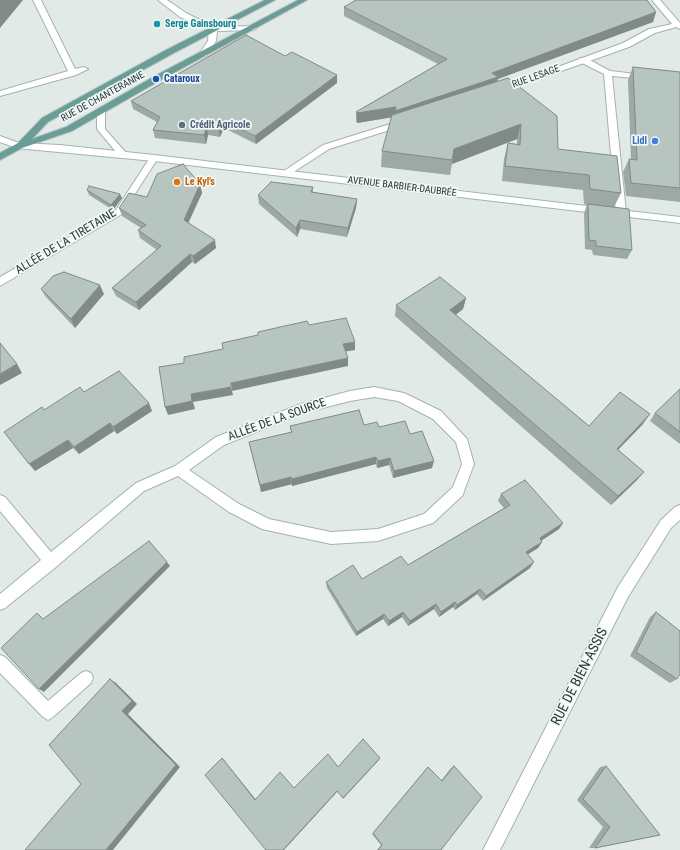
<!DOCTYPE html>
<meta charset="utf-8">
<style>
body{margin:0}
canvas{display:block;background:#e1eae7}
</style>
<canvas width="680" height="850"></canvas>
<script>
const ctx = document.querySelector('canvas').getContext('2d');
ctx.lineJoin = 'round';
const shape = rows => new Path2D(rows.map(r => 'M' + r).join(''));
function strokePath(path, color, width, dash) { ctx.strokeStyle = color; ctx.lineWidth = width; ctx.lineCap = dash ? 'butt' : 'round'; ctx.setLineDash(dash || []); ctx.stroke(path); }
function fill(path, color) { ctx.fillStyle = color; ctx.fill(path, 'evenodd'); }
function drawText(font, color, halo, rows, align = 'center') {
  ctx.font = font + ' "Roboto Condensed",sans-serif'; ctx.lineWidth = 3.5; ctx.setLineDash([]); ctx.textBaseline = 'middle'; ctx.strokeStyle = halo; ctx.fillStyle = color; for (const [text, x, y, turn = 0] of rows) {
    ctx.save(); ctx.translate(x, y); ctx.rotate((+turn || 0) * Math.PI / 180); ctx.textAlign = isNaN(turn) ? turn : align; if (halo) ctx.strokeText(text, 0, 0); ctx.fillText(text, 0, 0); ctx.restore();
  }
}
const service = shape([
 [33,0,41,0,75,69,84,67,88,69,76,75,0,96,0,91,68,71,33,0],
 [580,58,586,58,610,71,645,75,649,77,645,79,612,76,626,213,621,216,616,213,604,74,580,62,580,58],
 [101,107,105,110,105,129,127,154,127,158,121,158,97,129,97,110,101,107],
 [0,136,22,144,23,146,19,149,0,142,0,136],
 [0,655,5,657,48,701,81,673,86,671,91,673,93,678,91,683,53,717,48,720,43,717,0,673,0,655]
]);
const minor = shape([
 [158,0,167,0,186,13,214,27,253,26,257,28,253,30,217,31,216,41,206,56,200,56,199,54,208,41,209,30,180,17,158,0],
 [652,0,660,0,680,23,680,29,676,27,655,33,629,47,505,91,498,89,623,43,649,29,672,24,652,0],
 [403,120,406,121,406,125,329,149,289,175,286,176,281,173,323,145,403,120],
 [154,155,158,158,122,214,0,286,0,277,116,210,151,156,154,155],
 [374,387,404,393,441,411,467,439,474,464,464,491,463,495,433,523,378,541,331,544,262,529,229,512,178,476,144,491,56,567,5,608,0,610,0,594,41,560,0,511,0,495,5,497,51,552,136,483,175,466,216,437,301,404,350,391,374,387],
 [374,397,398,401,433,419,456,442,462,464,453,487,424,514,378,529,331,532,269,519,239,504,189,470,224,445,303,413,350,401,374,397],
 [680,505,680,520,671,528,628,597,500,850,483,850,618,587,661,520,675,507,680,505]
]);
const secondary = shape([
 [19,143,60,145,154,155,680,217,680,223,154,161,16,148,16,144,19,143]
]);
const primary = shape([
 [265,0,275,0,172,54,48,122,32,139,66,127,153,77,298,0,307,0,159,81,72,131,22,148,0,160,0,153,18,143,42,118,166,50,265,0]
]);
strokePath(service, '#a4b2af', 2);
strokePath(minor, '#a4b2af', 2);
strokePath(secondary, '#a1b5b1', 2);
strokePath(primary, '#bdc4c3', 2);
fill(service, '#fff');
fill(minor, '#fff');
fill(secondary, '#fff');
fill(primary, '#699d96');
fill(shape([
 [344,7,656,12,653,22,524,69,498,79,497,81,558,149,621,193,614,207,632,250,627,259,593,255,592,250,585,249,584,213,587,205,584,204,583,190,502,181,504,159,508,143,517,144,517,139,452,164,450,175,381,167,382,151,392,117,357,123,356,121,356,112,438,64,344,16],
 [285,56,337,75,337,83,256,144,224,128,220,137,208,135,206,144,155,138,153,130,157,122,133,109,131,101],
 [633,67,680,72,680,202,626,196,623,172,629,159,631,160,628,80],
 [200,184,202,193,188,223,216,248,195,264,192,262,139,310,116,296,112,288,157,250,140,238,138,230,141,228,122,216,119,208,147,197],
 [313,187,313,192,357,199,356,208,347,237,300,229,297,237,259,204,258,195],
 [87,190,122,198,113,210,89,195],
 [41,289,104,294,75,328,46,297],
 [466,298,463,309,456,315,589,426,643,424,618,450,644,472,636,481,611,505,395,316,396,305],
 [680,389,680,444,650,421,655,413],
 [84,392,152,411,117,434,114,431,79,454,73,448,35,471,44,410],
 [364,425,379,427,410,434,432,468,393,478,389,465,377,468,376,464,292,486,292,484,261,492,249,442,291,432,290,426],
 [501,494,563,523,559,529,541,541,542,542,538,548,528,554,530,568,483,601,477,594,455,610,453,607,439,617,434,609,408,626,402,617,388,626,383,619,356,636,327,588,326,582,362,579,408,565,504,508,498,501],
 [656,612,677,679,670,683,630,656,650,617],
 [454,766,441,850,377,850,381,845,372,834,426,769,428,767,441,781,451,768],
 [606,766,660,835,595,848,589,848,603,827,577,800,600,767]
]), '#9da9a6');
fill(shape([
 [0,0,23,0,0,28],
 [656,12,653,22,498,79,496,87,394,117,357,123,357,113,492,73],
 [337,75,337,83,256,144,255,136],
 [222,120,224,128,220,137,218,128],
 [521,124,517,139,452,164,454,149],
 [207,127,208,135,206,144,204,135],
 [200,184,202,193,186,228,184,220],
 [120,194,122,198,113,210,111,205],
 [357,199,356,208,347,237,348,228],
 [300,220,300,229,297,237,296,228],
 [215,240,216,248,195,264,193,256],
 [190,254,192,262,139,310,136,302],
 [100,285,104,294,75,328,71,319],
 [466,298,463,309,447,321,450,310],
 [355,342,355,350,343,352,343,344],
 [348,358,348,366,232,391,231,383],
 [17,364,22,373,0,385,0,374],
 [231,387,233,395,193,402,195,409,168,415,165,407,191,394],
 [149,403,152,411,117,434,113,427],
 [650,414,643,424,610,458,617,449],
 [110,423,114,431,79,454,74,447],
 [68,440,73,448,35,471,29,464],
 [376,457,376,464,292,486,292,479],
 [390,458,389,465,377,468,378,461],
 [434,461,432,468,393,478,394,471],
 [644,472,636,481,611,505,618,496],
 [291,477,292,484,261,492,260,485],
 [563,523,559,529,536,544,540,538],
 [542,542,538,548,522,558,526,552],
 [167,562,170,566,44,692,39,689],
 [534,562,530,568,483,601,486,596],
 [480,589,477,594,455,610,457,605],
 [455,602,453,607,439,617,441,612],
 [436,604,434,609,408,626,410,621],
 [403,612,402,617,388,626,389,621],
 [384,614,383,619,356,636,357,632],
 [110,679,116,683,137,704,128,714,180,767,113,850,106,850,122,711],
 [222,758,224,760,257,801,255,800],
 [380,758,379,760,343,799,343,798],
 [337,791,337,792,284,850,283,850]
]), '#808a87');
const building = shape([
 [356,0,647,0,656,12,492,73,498,77,395,111,396,107,357,113,356,112,447,59,344,7,356,0],
 [246,35,285,56,292,52,337,75,255,136,222,120,218,128,207,127,204,135,153,130,160,117,131,101,246,35],
 [633,67,680,72,680,188,631,183,629,159,637,160,633,67],
 [508,78,557,116,558,149,617,156,621,193,590,189,589,175,505,166,508,143,520,145,521,124,454,149,452,160,382,151,392,115,508,78],
 [183,164,200,184,184,220,215,240,193,256,190,254,136,302,112,288,161,246,138,230,146,225,119,208,129,193,147,197,157,174,183,164],
 [271,182,313,187,311,192,357,199,348,228,300,220,296,228,258,195,271,182],
 [89,186,120,194,111,205,87,190,89,186],
 [588,204,629,209,632,250,596,246,596,241,589,240,588,204],
 [64,272,100,285,71,319,41,289,53,276,64,272],
 [440,277,466,298,450,310,589,426,620,392,650,414,617,449,644,472,618,496,396,305,440,277],
 [346,318,355,342,343,344,348,358,231,383,231,387,191,394,192,401,165,407,159,367,184,363,184,357,223,349,222,343,258,335,258,332,307,321,309,325,346,318],
 [0,343,17,364,0,374,0,343],
 [119,371,149,403,113,427,110,423,74,447,68,440,29,464,4,432,42,407,44,410,80,387,84,392,119,371],
 [680,389,680,432,655,413,680,389],
 [359,410,364,425,377,422,379,427,405,421,410,434,422,431,434,461,394,471,390,458,378,461,376,457,292,479,291,477,260,485,249,442,292,432,290,426,359,410],
 [525,480,563,523,540,538,542,542,526,552,534,562,486,596,480,589,457,605,455,602,441,612,436,604,410,621,403,612,389,621,384,614,357,632,326,582,353,565,362,579,401,556,408,565,510,505,501,494,525,480],
 [149,541,167,562,39,689,1,648,37,613,43,619,149,541],
 [656,612,680,631,680,674,677,679,636,652,656,612],
 [110,679,132,701,122,711,176,765,106,850,25,850,81,784,49,745,110,679],
 [363,739,380,758,343,798,337,791,283,850,266,850,205,775,222,758,255,800,280,772,294,788,328,754,338,767,363,739],
 [454,766,482,797,441,850,378,850,382,845,373,833,428,767,442,781,454,766],
 [606,766,660,835,595,848,610,827,583,799,606,766]
]);
fill(building, '#b7c5c1');
strokePath(building, '#808a87', 1);
for (const [x, y, r, color] of [
 [157,24,4,"#0f9aa8"],
 [156,79,4,"#1a4fb4"],
 [182,125,4,"#5c6f8a"],
 [655,141,4,"#3f7fe0"],
 [177,182,4,"#e8710a"]
]) { const dot = new Path2D(); dot.arc(x, y, r, 0, 2 * Math.PI); ctx.fillStyle = color; ctx.fill(dot); strokePath(dot, '#f1f7f5', 1.5); }
drawText('bold 10px', '#0d838f', '#f1f7f5', [
 ["Serge Gainsbourg",165,24]
], 'left');
drawText('10px', '#233a37', '#f1f7f5', [
 ["RUE LESAGE",536,77,-20],
 ["RUE DE CHANTERANNE",103,97,-29],
 ["AVENUE BARBIER-DAUBRÉE",402,187,7]
]);
drawText('bold 10px', '#164399', '#f1f7f5', [
 ["Cataroux",164,79]
], 'left');
drawText('bold 10px', '#4e5e75', '#f1f7f5', [
 ["Crédit Agricole",190,125]
], 'left');
drawText('bold 10px', '#366cbe', '#f1f7f5', [
 ["Lidl",647,141]
], 'right');
drawText('bold 10px', '#c56008', '#f1f7f5', [
 ["Le Kyl's",185,182]
], 'left');
drawText('12px', '#233a37', '#f1f7f5', [
 ["ALLÉE DE LA TIRETAINE",66,242,-31],
 ["ALLÉE DE LA SOURCE",277,420,-20]
]);
drawText('14px', '#233a37', '#f1f7f5', [
 ["RUE DE BIEN-ASSIS",580,677,-63]
]);
</script>
